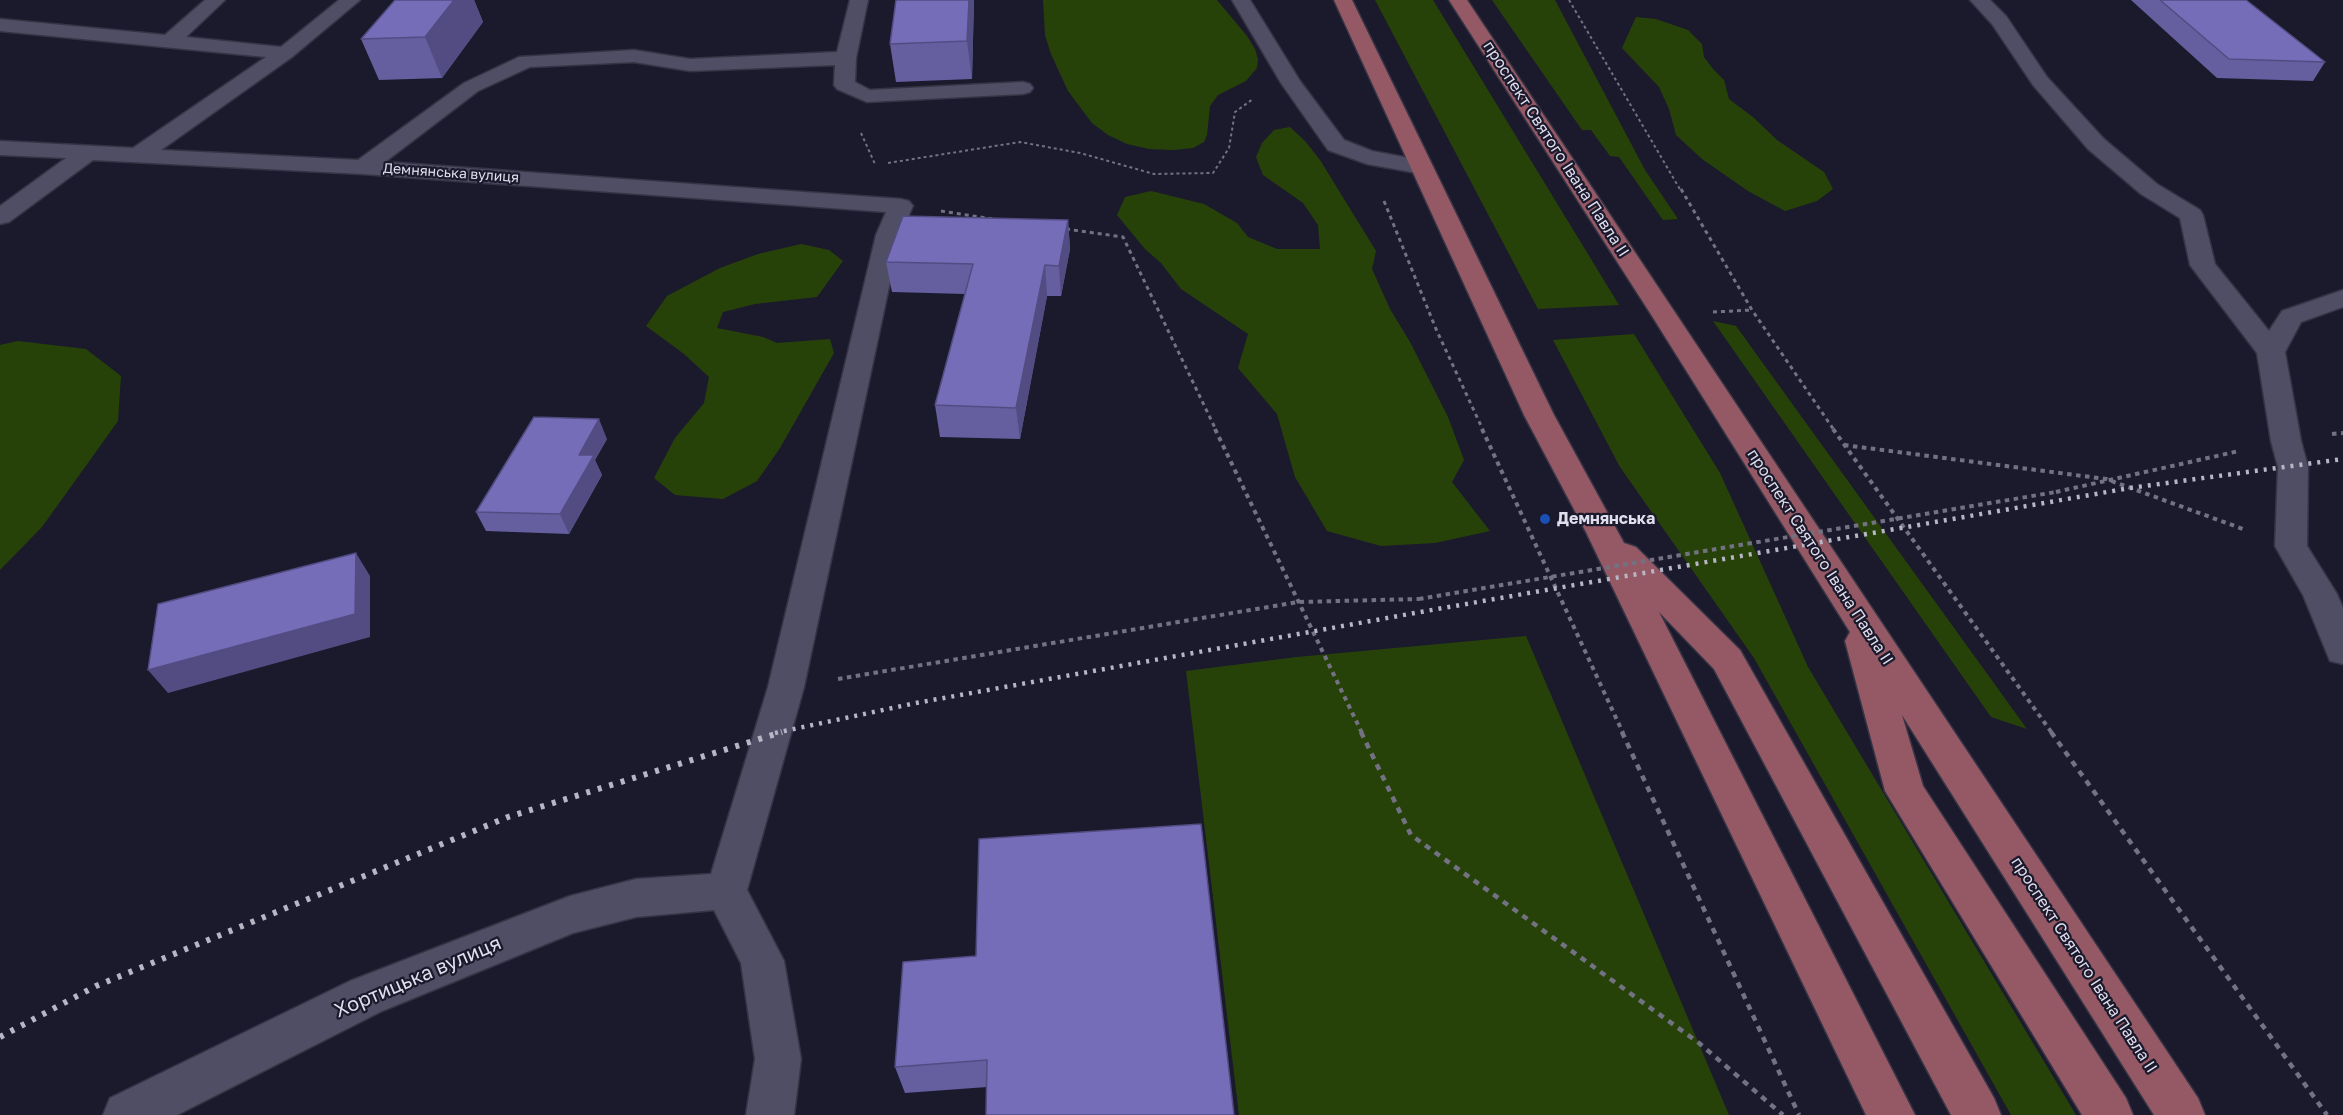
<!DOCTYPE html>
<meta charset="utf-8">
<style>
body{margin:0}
canvas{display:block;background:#1b192c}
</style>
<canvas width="2343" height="1115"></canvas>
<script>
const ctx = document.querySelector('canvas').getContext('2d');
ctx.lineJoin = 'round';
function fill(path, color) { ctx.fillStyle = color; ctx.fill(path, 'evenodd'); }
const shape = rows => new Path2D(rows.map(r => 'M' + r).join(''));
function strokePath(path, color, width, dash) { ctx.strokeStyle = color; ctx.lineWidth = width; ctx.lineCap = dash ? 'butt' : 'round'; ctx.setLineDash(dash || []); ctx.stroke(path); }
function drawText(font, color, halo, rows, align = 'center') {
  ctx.font = font + ' "Golos Text",sans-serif'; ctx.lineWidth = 4.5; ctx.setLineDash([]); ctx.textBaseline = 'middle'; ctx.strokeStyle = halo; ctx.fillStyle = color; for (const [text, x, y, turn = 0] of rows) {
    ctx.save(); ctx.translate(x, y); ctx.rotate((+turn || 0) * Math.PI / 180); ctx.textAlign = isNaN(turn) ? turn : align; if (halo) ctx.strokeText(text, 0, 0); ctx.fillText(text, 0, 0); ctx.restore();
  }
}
fill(shape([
 [1043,0,1217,0,1247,36,1255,49,1258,59,1257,68,1246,81,1218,95,1210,106,1207,135,1204,142,1193,148,1173,150,1149,149,1127,144,1108,135,1092,123,1068,91,1051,54,1045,35],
 [1375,0,1433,0,1619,305,1538,309],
 [1492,0,1555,0,1645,170,1678,219,1663,220,1619,157,1610,156,1591,130,1582,130],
 [1636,17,1656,19,1688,30,1702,44,1704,57,1713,69,1724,80,1729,99,1754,118,1777,140,1824,172,1833,189,1817,201,1785,211,1748,191,1702,159,1676,135,1669,109,1659,87,1622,48],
 [1290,127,1305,141,1320,160,1376,251,1372,269,1390,309,1410,342,1448,417,1464,460,1452,482,1490,531,1435,543,1381,546,1327,531,1295,477,1277,414,1238,368,1248,334,1181,289,1161,263,1145,249,1117,215,1125,197,1151,191,1204,204,1237,223,1248,237,1277,249,1320,249,1318,225,1303,203,1263,175,1256,157,1262,143,1274,130],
 [801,244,829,250,843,261,817,297,755,304,723,312,717,328,763,337,777,343,830,339,834,353,780,448,757,481,723,499,675,495,654,478,675,438,704,403,709,377,684,354,646,326,667,296,720,268,758,254],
 [1713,321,1736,326,2027,729,1991,717],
 [1634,334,1720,473,1808,667,2076,1115,2011,1115,1754,658,1620,467,1553,340],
 [18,341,86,349,121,376,118,421,42,527,0,570,0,345],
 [1526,636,1729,1115,1239,1115,1186,671,1297,657]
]), '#274209');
const minor = shape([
 [205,0,225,0,186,37,281,47,339,0,360,0,292,57,161,150,358,160,464,83,519,57,634,50,690,59,837,52,850,0,868,0,856,58,855,82,870,90,1023,82,1030,84,1033,88,1030,92,1023,94,867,102,837,89,834,85,835,65,690,71,634,62,530,67,478,91,385,162,901,199,909,201,913,206,900,235,804,687,747,890,784,961,801,1059,794,1115,746,1115,755,1059,741,963,714,910,636,917,573,933,382,1011,177,1115,103,1115,110,1098,350,981,570,896,636,879,711,874,768,687,876,235,886,212,363,174,93,160,9,222,0,224,0,206,66,158,0,155,0,141,133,148,266,57,0,31,0,19,165,35,205,0],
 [1232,0,1250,0,1300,81,1344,140,1372,151,1430,162,1433,167,1430,172,1422,174,1367,164,1328,150,1281,83,1232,0],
 [1970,0,1990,0,2006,16,2047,77,2104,139,2157,184,2200,210,2203,215,2215,264,2269,331,2282,311,2343,290,2343,307,2301,322,2285,352,2301,441,2308,467,2307,546,2337,594,2343,608,2343,664,2330,661,2303,595,2275,546,2278,467,2271,441,2257,353,2190,265,2180,218,2141,194,2088,149,2033,85,1992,24,1970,0]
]);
const major = shape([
 [1334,0,1352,0,1554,415,1624,543,1636,547,1740,650,1994,1098,2001,1115,1951,1115,1714,669,1659,612,1915,1115,1866,1115,1586,532,1524,415,1334,0],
 [1449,0,1467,0,2198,1098,2205,1115,2154,1115,1902,715,1923,786,2126,1098,2133,1115,2082,1115,1885,791,1845,641,1850,632,1652,316,1449,0]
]);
strokePath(minor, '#363444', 3);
strokePath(major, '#363444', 3);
strokePath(shape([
 [1569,0,1681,191],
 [861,133,875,164],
 [888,163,1020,142,1080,153,1154,174,1213,173,1229,148,1235,112,1253,99]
]), '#737282', 2, [3, 3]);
strokePath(shape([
 [1681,189,1752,310,1834,430],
 [1384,201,1436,329,1483,430],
 [941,211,993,219],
 [1066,229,1123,237,1216,430],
 [1713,312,1752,310]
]), '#737282', 3, [4, 4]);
strokePath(shape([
 [1215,429,1362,733],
 [1482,429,1623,733],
 [1833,429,2052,733],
 [2332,434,2343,433],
 [1844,445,2106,479,2243,529],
 [2056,492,2239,451],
 [838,679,1298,602,1419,599]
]), '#737282', 4, [4.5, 4.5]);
strokePath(shape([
 [1361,732,1411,835,1699,1043,1783,1115],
 [1622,732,1799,1115],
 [2051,732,2327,1115]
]), '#737282', 4.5, [6, 6]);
fill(minor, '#4f4e65');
fill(major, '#945965');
strokePath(shape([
 [775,733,916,703,1426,611,2130,488,2343,459]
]), '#b7b6c5', 4.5, [3, 6]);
strokePath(shape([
 [0,1037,96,986,508,817,782,732]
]), '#b7b6c5', 6, [4, 8]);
strokePath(shape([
 [1419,599,2056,492]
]), '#737282', 4, [4.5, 4.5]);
fill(shape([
 [395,0,474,0,483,22,442,78,379,80,361,39],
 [974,0,972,79,896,82,890,44],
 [2131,0,2246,0,2325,62,2313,81,2217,78],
 [1068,220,1070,249,1061,296,1047,296,1020,439,940,437,935,405,965,294,892,292,886,262],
 [607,439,595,460,602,475,569,534,486,531,476,512],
 [1201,824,987,1087,905,1093,895,1067,976,956]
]), '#655e9f');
fill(shape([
 [454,0,474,0,483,22,442,78,425,37],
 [969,0,974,0,972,79,967,41],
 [1068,220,1070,249,1061,296,1059,266],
 [1045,265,1047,296,1020,439,1016,408],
 [599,419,607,439,595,460,602,475,569,534,560,514,579,455],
 [356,553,370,576,370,637,168,693,148,670]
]), '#534c82');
const building = shape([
 [395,0,454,0,425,37,361,39,395,0],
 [896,0,969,0,967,41,890,44,896,0],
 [2160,0,2246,0,2325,62,2229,59,2160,0],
 [903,216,1068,220,1059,266,1045,265,1016,408,935,405,973,264,886,262,903,216],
 [534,417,599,419,579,455,594,455,560,514,476,512,534,417],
 [356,553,355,614,148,670,158,604,356,553],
 [1201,824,1234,1115,986,1115,987,1060,895,1067,903,962,976,956,979,839,1201,824]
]);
fill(building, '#766db9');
strokePath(building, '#534c82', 1.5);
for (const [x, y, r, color] of [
 [1545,519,6,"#1a4fb4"]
]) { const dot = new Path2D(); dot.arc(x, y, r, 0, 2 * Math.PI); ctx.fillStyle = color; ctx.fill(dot); strokePath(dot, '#1b192c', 2); }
drawText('14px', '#dfdeec', '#1b192c', [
 ["Демнянська вулиця",451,173,4]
]);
drawText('16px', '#dfdeec', '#1b192c', [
 ["проспект Святого Івана Павла II",1556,149,57],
 ["проспект Святого Івана Павла II",1820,557,57],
 ["проспект Святого Івана Павла II",2084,965,57]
]);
drawText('bold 16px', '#dfdeec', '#1b192c', [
 ["Демнянська",1557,519]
], 'left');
drawText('20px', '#dfdeec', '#1b192c', [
 ["Хортицька вулиця",418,977,-23]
]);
</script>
